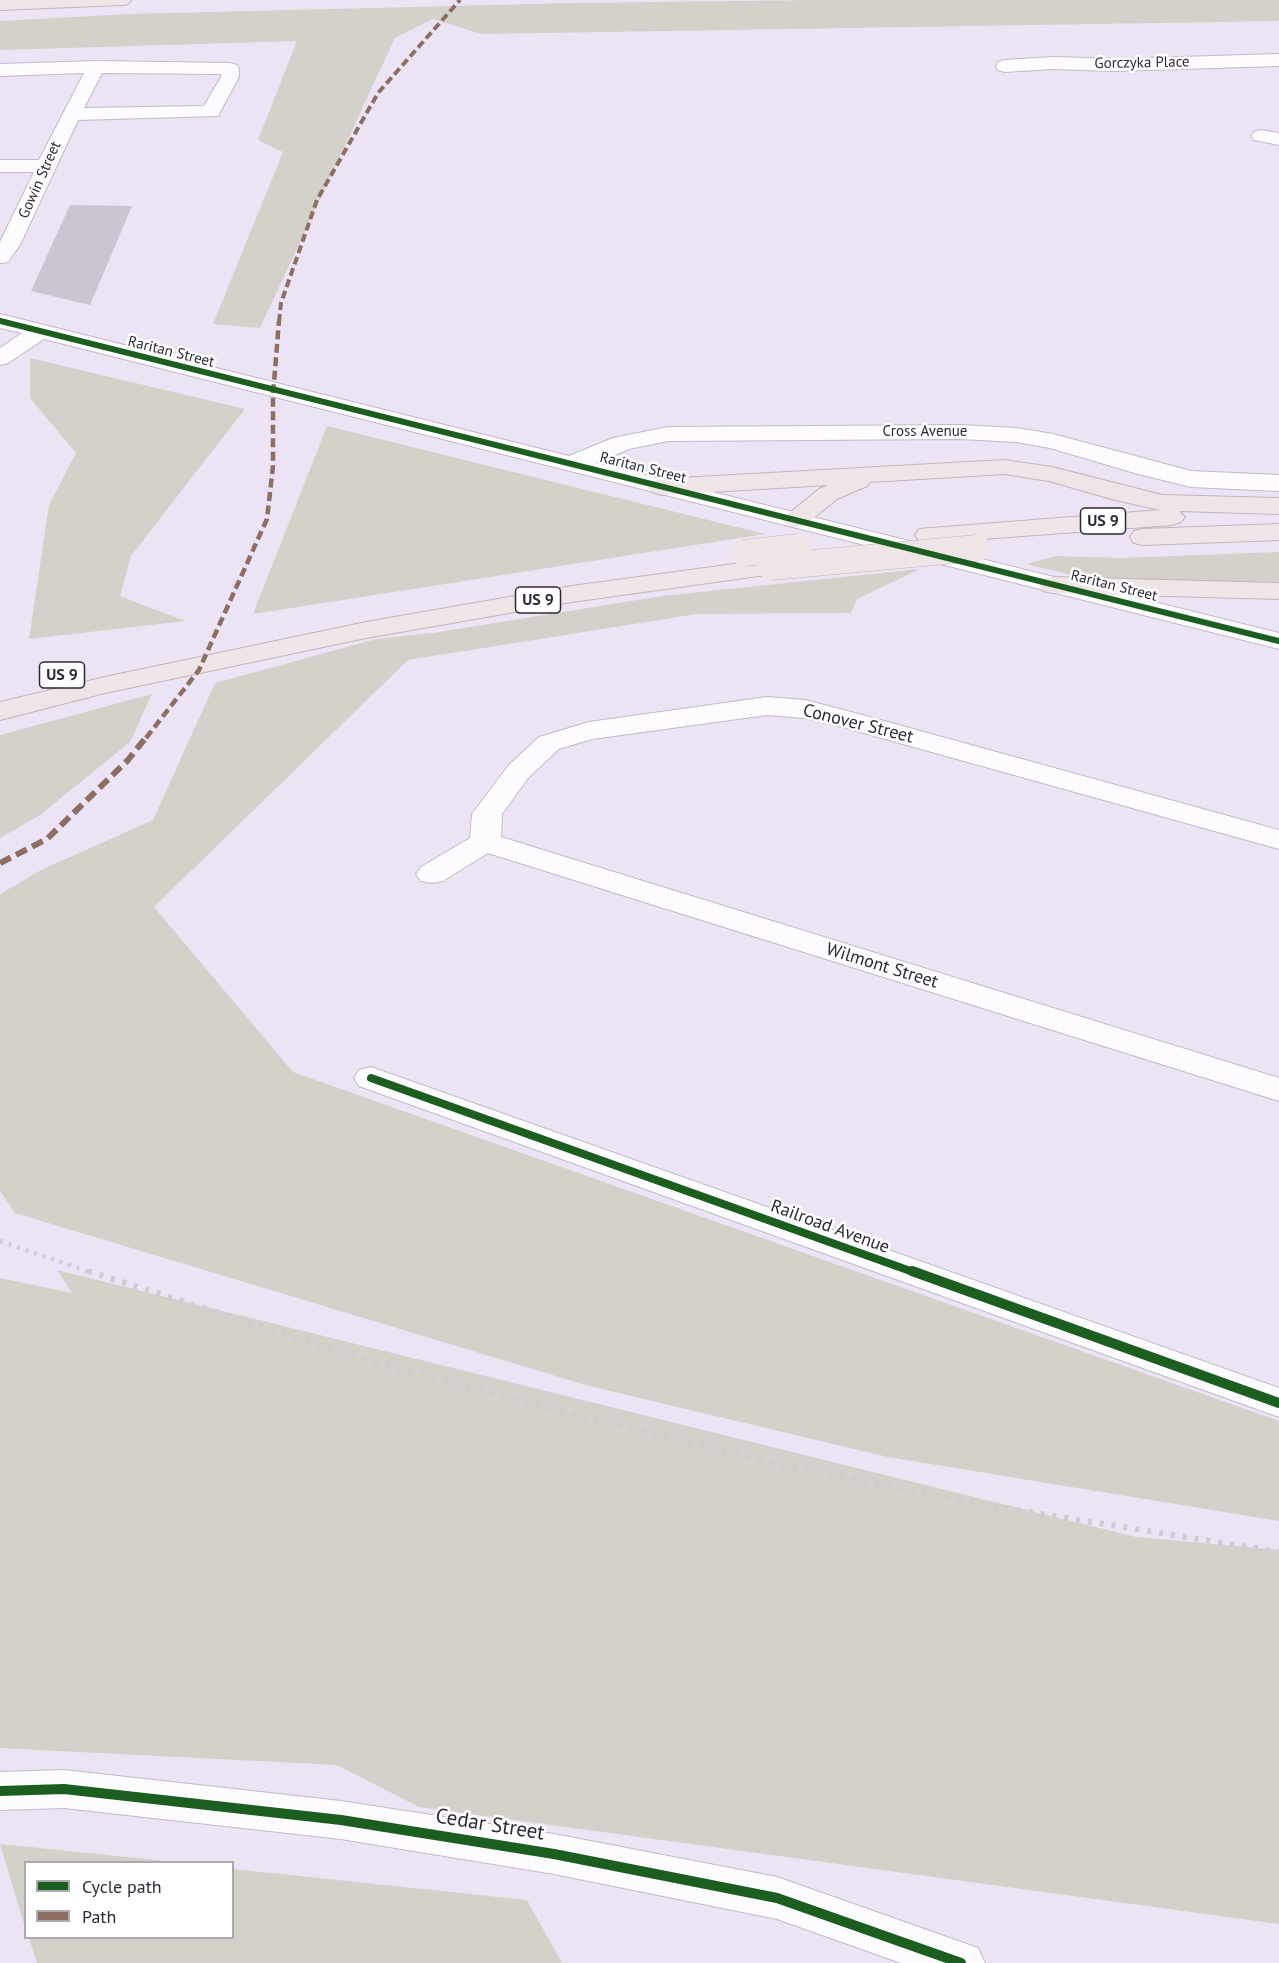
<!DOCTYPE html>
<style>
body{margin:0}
#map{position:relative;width:1279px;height:1963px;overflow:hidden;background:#ece3f5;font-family:"PT Sans",sans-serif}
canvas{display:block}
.legend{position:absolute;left:24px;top:1861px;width:210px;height:78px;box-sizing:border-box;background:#fff;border:2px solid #aca9af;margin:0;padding:8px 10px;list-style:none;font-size:18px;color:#2f2936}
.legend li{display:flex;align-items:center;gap:12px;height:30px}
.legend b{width:30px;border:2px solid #aca9af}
</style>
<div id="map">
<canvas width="1279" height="1963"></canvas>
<ul class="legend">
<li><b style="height:8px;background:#1b5e20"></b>Cycle path</li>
<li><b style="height:8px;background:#8d6e63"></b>Path</li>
</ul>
</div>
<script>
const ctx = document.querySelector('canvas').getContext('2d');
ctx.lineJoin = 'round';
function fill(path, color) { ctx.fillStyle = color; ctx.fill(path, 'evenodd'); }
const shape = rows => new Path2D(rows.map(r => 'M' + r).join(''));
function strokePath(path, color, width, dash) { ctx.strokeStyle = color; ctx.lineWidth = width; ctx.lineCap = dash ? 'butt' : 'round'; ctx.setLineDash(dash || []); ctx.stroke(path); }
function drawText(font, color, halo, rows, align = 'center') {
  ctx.font = font + ' "PT Sans",sans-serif'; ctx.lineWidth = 5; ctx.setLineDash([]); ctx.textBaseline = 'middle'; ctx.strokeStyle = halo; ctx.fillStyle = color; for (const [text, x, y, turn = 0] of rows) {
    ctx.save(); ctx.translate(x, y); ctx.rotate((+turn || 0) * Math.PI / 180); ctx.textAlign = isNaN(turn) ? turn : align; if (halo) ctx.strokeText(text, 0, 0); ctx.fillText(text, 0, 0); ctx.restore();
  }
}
fill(shape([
 [818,0,1279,0,1279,21,481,34,433,19,395,38,260,328,213,324,283,152,258,140,297,41,0,50,0,21,131,14,573,3],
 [30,358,245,409,131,556,120,596,185,621,29,639,49,505,76,453,30,398],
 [327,426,765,534,253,614],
 [1279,552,1279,582,1083,578,1027,564,1056,556,1121,558],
 [920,569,857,599,851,613,697,614,408,660,154,907,293,1072,1279,1421,1279,1521,888,1457,589,1386,15,1213,0,1191,0,894,43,869,153,820,215,683,376,639,433,633,662,596],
 [152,694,130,742,40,815,0,838,0,735],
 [57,1270,1136,1537,1279,1550,1279,1924,419,1807,337,1765,0,1748,0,1278,72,1293],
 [0,1844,175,1862,26,1862,25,1927],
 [233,1869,527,1900,562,1963,37,1963,29,1938,232,1938]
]), '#d4d1ca');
fill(shape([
 [70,205,132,206,90,305,31,291]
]), '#cbc5d2');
const minor = shape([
 [1279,54,1279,66,1115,71,1053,69,1005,72,998,70,996,66,998,62,1005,60,1053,57,1115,59,1279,54],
 [96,61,230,63,237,65,239,69,239,77,218,116,78,120,20,245,8,262,0,263,0,242,34,172,0,172,0,160,39,160,84,73,0,76,0,64,96,61],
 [102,73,221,74,221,77,204,106,84,108,102,73],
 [1261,130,1279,133,1279,145,1254,140,1251,136,1254,132,1261,130],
 [0,314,569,456,613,438,668,427,960,425,1017,428,1053,434,1191,471,1279,475,1279,491,1191,487,1138,474,1050,448,1017,442,960,439,668,441,629,449,596,463,1279,633,1279,649,44,339,8,363,0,365,0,348,22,333,0,328,0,314],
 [767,697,805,700,855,713,1279,830,1279,849,835,725,805,718,767,715,592,739,559,749,528,778,502,814,501,837,1279,1078,1279,1101,488,853,443,881,432,883,421,881,416,874,421,867,470,838,472,814,508,766,539,737,589,722,767,697],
 [371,1067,1279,1388,1279,1417,359,1086,354,1078,359,1070,371,1067],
 [64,1770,341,1801,554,1834,777,1877,978,1948,985,1963,901,1963,777,1919,554,1874,341,1839,64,1808,0,1810,0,1772,64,1770]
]);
const highway = shape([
 [0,0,131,0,128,4,122,5,0,10,0,0],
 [1004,460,1052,467,1162,495,1279,498,1279,514,1179,511,1185,517,1181,522,1172,525,928,543,919,541,915,535,919,529,1160,510,1115,500,1049,481,1004,474,870,482,867,486,837,499,805,525,796,528,787,525,783,520,787,515,819,489,828,485,661,495,652,492,648,487,652,482,661,479,1004,460],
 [1279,524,1279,540,1143,545,1134,543,1130,537,1134,531,1143,529,1279,524],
 [771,559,780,561,784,567,780,573,572,602,366,638,105,693,0,720,0,702,105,677,366,622,572,586,771,559],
 [1052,577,1279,583,1279,599,1052,593,1043,591,1039,585,1043,579,1052,577]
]);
strokePath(minor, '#c1bac8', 2);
strokePath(highway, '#c3b3ba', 2);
fill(minor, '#fcfbfe');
fill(highway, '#f0e5e6');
strokePath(shape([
 [0,1241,92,1273]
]), '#ceccd0', 4.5, [3, 6]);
strokePath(shape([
 [88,1271,366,1360,544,1407,778,1464,980,1504,1279,1552]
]), '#ceccd0', 6, [4, 8]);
const highwayBridge = shape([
 [744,553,798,547],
 [771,567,977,548]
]);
strokePath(highwayBridge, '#c3b3ba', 27, []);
strokePath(highwayBridge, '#f0e5e6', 26);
strokePath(shape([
 [279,322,281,303,317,200,378,93,460,0]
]), '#8d6e63', 4, [8, 4]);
strokePath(shape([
 [146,738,199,670,267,519,273,466,273,395,279,321]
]), '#8d6e63', 4.5, [9, 4.5]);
strokePath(shape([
 [0,863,47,839,128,760,147,736]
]), '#8d6e63', 6, [12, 6]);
strokePath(shape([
 [0,321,6,322]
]), '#1b5e20', 4.5);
strokePath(shape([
 [0,321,1279,641]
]), '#1b5e20', 6);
strokePath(shape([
 [371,1078,916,1273]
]), '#1b5e20', 8);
strokePath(shape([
 [912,1271,1279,1403],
 [0,1791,64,1789,341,1820,554,1854,777,1898,961,1963]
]), '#1b5e20', 10);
drawText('15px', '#2f2936', '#fff', [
 ["Gorczyka Place",1142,63,-1],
 ["Gowin Street",40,180,-66],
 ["Raritan Street",171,352,14],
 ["Cross Avenue",925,432],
 ["Raritan Street",643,468,14],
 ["Raritan Street",1114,586,14]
]);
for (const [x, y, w] of [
 [1103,521,45],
 [538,600,45],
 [62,675,45]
]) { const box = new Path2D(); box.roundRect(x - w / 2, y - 13, w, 26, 4.5); ctx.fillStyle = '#fff'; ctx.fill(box); strokePath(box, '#2f2936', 1.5); }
drawText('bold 16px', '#2f2936', null, [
 ["US 9",1103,521],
 ["US 9",538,600],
 ["US 9",62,675]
]);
drawText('18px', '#2f2936', '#fff', [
 ["Conover Street",858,724,14],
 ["Wilmont Street",882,966,17],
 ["Railroad Avenue",830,1227,20]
]);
drawText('21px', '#2f2936', '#fff', [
 ["Cedar Street",490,1825,9]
]);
</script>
